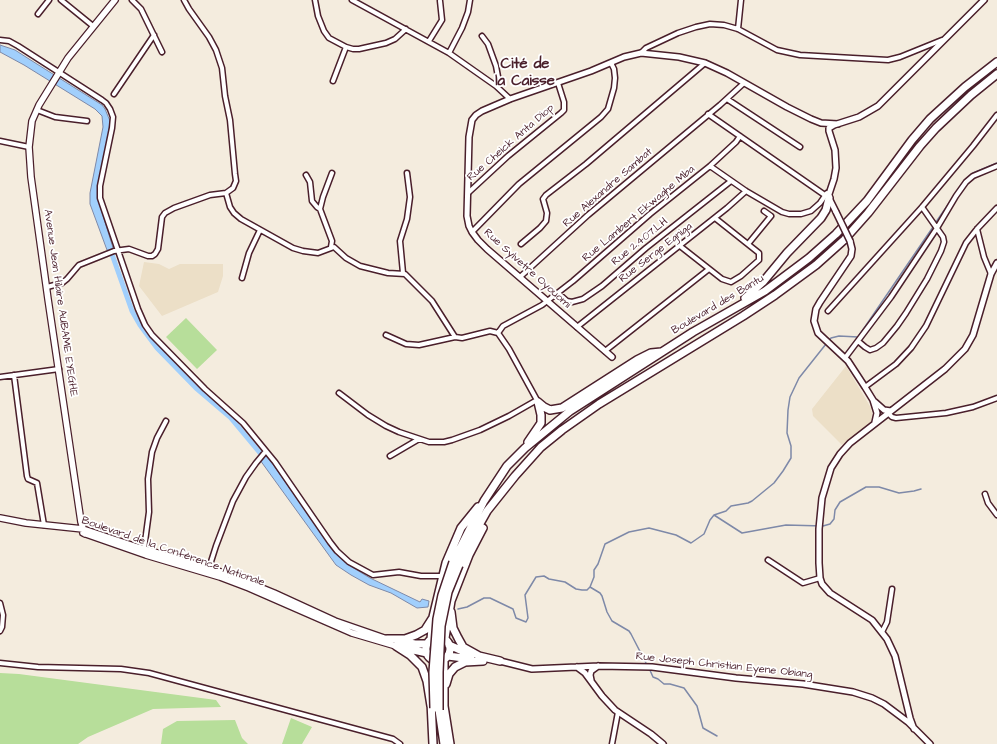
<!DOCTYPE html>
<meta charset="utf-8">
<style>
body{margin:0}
canvas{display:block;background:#f4ecde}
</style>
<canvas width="997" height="744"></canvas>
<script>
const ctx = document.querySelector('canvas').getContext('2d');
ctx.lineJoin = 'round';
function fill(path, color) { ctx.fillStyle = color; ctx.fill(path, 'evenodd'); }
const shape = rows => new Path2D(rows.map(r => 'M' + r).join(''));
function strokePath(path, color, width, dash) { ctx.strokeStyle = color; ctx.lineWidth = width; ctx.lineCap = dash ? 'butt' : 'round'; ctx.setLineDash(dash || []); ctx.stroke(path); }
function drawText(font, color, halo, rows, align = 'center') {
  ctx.font = font + ' "Architects Daughter",sans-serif'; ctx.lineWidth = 3.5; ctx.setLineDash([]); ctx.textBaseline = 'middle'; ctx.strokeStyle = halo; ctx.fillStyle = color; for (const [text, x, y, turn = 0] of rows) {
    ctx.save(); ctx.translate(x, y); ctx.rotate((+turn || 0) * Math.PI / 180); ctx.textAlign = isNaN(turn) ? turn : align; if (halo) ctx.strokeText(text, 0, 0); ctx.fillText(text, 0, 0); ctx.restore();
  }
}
fill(shape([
 [144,262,159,264,169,269,180,264,223,264,223,276,218,292,162,316,139,286],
 [846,366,871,408,872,414,871,422,842,445,813,416,812,409]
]), '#ecdfc7');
fill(shape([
 [186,318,217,350,197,369,166,337],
 [0,673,19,674,216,700,221,707,153,709,88,737,78,744,0,744],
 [291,718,312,727,302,744,282,744],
 [235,720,242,738,248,744,161,744,163,729,177,721]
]), '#b7de9a');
const water = shape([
 [0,45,15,50,29,59,102,105,105,109,110,121,108,138,98,193,101,209,113,248,107,250,90,204,90,193,103,127,102,116,95,109,24,65,0,52,0,45],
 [265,453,329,544,347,564,370,578,420,602,422,599,429,601,428,607,417,608,391,593,369,585,351,575,336,565,260,460,265,453]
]);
fill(water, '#a1cffc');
strokePath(water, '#7e89a8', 1);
strokePath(shape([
 [967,178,973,173,997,163],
 [956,193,962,184],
 [936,222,954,196],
 [829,340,831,338,839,336,858,337,933,227],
 [714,515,726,511,731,506,748,503,752,501,774,483,783,471,791,458,791,446,787,433,788,410,790,397,799,378,826,344],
 [590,587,600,593,602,596,607,612,612,621,629,631,631,634,647,665],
 [458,609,467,607,484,598,490,598,513,609,516,618,526,622,528,618,525,595,536,577,544,576,549,579,565,582,576,589,582,590,587,590,590,587,594,577,594,570,598,564,605,544,629,532,649,528,676,535,691,543,704,534,710,520,714,515,742,533,786,525,823,526,830,524,834,519,835,510,840,502,866,487,879,487,899,493,914,491,921,489],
 [649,668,653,677,658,679,664,684,670,684,684,688,697,706,703,728,717,736]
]), '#7e89a8', 1.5);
strokePath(shape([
 [108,243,132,311,140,325,157,348,196,388,230,417,260,453]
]), '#a1cffc', 5);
const minor = shape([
 [61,0,93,26],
 [132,0,141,9,162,52],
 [315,0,318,16,324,31,329,38,346,47,353,49,359,49,386,43,395,39,406,29],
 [352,0,449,53,496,86,510,99],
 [38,14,49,0],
 [738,29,741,0],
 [482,36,488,44,496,66,499,82,496,86],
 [0,40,9,41,18,46,102,100,106,103,110,109,113,117,112,128,100,186,100,198,138,309,145,325,152,335,205,389,243,423,275,462,330,542,337,551,349,562,373,575,399,572,421,576,442,576],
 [429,41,442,20,440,1],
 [449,53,462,28,468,12,470,0],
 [641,53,646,48,678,33,696,27,710,24,724,25,738,29,777,50,800,55,888,60,900,57,942,40],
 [333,81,346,47],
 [114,94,154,35],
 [727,99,800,147],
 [37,110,55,117,87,121],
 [708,114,829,198],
 [0,141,29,147],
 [710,166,746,191,782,212,789,214,801,214,811,211,820,203,827,193],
 [306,175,310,182,312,201,317,207,320,209,332,241,331,247],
 [226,193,230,207,234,213,241,219,293,248,303,251,318,253,334,247,346,258,360,266,388,273,405,274,432,301,455,337,462,338,490,331,498,333,509,349,538,402],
 [468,193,508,156,561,113,564,110,564,102,558,83],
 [320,209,323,197,332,173],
 [977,229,984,257,991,274],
 [472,232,519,184,601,117,608,109,614,88,615,78,614,69,611,63],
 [521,244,540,228,546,221,547,213,543,199,546,195,586,164,705,63],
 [748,244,771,216,764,211],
 [680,246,722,279,731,282,741,276,759,260,759,253,715,218],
 [403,273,400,241,407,219,410,197,407,173],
 [520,277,588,215,720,105,744,83],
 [242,278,249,253,260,230],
 [47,287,62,283,67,279,79,265,114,251,129,249,148,256,152,256,155,254,158,249,162,217,165,213,174,208,210,195,226,193,233,188,236,181,235,174,230,120,225,96,222,68,216,50,209,37,189,9,184,0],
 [558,293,567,301,572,302,583,299,602,286,646,248,731,181],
 [828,311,922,207,973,146,997,115],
 [577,327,727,208,746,191],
 [498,333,503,326,542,305,573,281,650,214,710,166,736,142,740,136],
 [386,335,406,344,419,345,455,337],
 [858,341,865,347,870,350,876,348,883,343,897,326,906,313,927,279,941,251,944,242,943,237,922,207],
 [605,351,709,269],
 [845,358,891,297,937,228,956,196,966,182,973,176,997,166],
 [14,375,27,476,28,479,37,483,44,525],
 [0,377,59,369],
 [865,387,896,364,911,348,926,326,966,243,977,229,997,208],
 [339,393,368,415,386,426,399,432,429,442,444,442,452,440,480,430,509,416,537,400],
 [888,413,892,417,896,418,946,413,973,407,997,398],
 [390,456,419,439],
 [985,494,988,503,997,515],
 [144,549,149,512,148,479,152,452,157,438,166,421],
 [768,560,803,583,820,578],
 [209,568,216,546,233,501,246,477,256,463,266,451],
 [0,603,3,615,2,627,0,631],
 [882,632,887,622,892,589],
 [0,663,38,667,121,669,149,673,393,739,400,744],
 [612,744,618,712]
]);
const tertiary = shape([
 [836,212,829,198,829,194,834,179,836,168,835,150,829,131,829,128,834,125,859,117,878,106,984,0],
 [850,241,852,249,851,256,820,302,816,309,814,321,818,333,848,361,865,387,873,400,877,413,875,422],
 [612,357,487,249,478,240,472,232,469,226,467,216,469,137,472,120,476,115,482,111,510,99,591,71,624,57,641,53,679,57,705,63,727,73,787,107,811,119,821,123,838,124],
 [875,402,884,410,891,411],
 [500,661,532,669,599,666,652,667,736,678,803,684,853,692,872,698,884,704,908,722,930,744],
 [577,667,585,673,602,696,615,710,651,734,663,744],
 [591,680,590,675,591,671,598,666],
 [914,729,910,718,895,656,887,639,872,620,830,593,822,584,820,578,819,563,819,529,822,498,831,468,840,454,850,443,945,369,965,349,973,335,991,274,997,263]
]);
const secondary = shape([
 [0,518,26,523,83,529,137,547,209,568,230,575,274,593,335,621,387,639],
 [83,533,146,555,220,577,249,588,352,633,396,646],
 [85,534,81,522,48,299,31,177,29,147,32,121,39,105,68,58,115,0]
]);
const trunk = shape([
 [745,298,763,282,787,253,821,218,826,210,829,198],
 [538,402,544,407,550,410,562,408,637,360,651,353,661,352],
 [528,442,541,423,541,415,538,402],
 [453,562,484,501,507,466,525,448,570,411,693,332,765,291,809,258,836,234,867,201,912,140,930,119,965,87,997,62],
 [459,565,469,543,487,511,515,476,541,447,562,430,599,404,743,316,775,295,816,265,844,240,868,213,920,146,936,128,971,95,997,74],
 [451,612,453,628,458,638,463,647,481,657],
 '426 649a12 12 0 1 1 24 0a12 12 0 1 1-24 0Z',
 [445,638,451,601,469,555,483,528],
 [387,639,405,639,416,635,425,630,432,619],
 [431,639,433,617,446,563,461,528,478,507],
 [399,641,415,644,427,644],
 [449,645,469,654],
 [396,646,410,655,422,667,427,681,431,706],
 [400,647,427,653],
 [448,656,471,659],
 [479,656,500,661],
 [444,659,444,706,450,744],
 [446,684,449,674,455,667,465,662,483,661],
 [431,702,433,744],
 [439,710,444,744]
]);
strokePath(minor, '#4a1f2b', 7);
strokePath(tertiary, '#4a1f2b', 8);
strokePath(secondary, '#4a1f2b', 8);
strokePath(trunk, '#4a1f2b', 10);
strokePath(minor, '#fff', 4);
strokePath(tertiary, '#fff', 5);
strokePath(secondary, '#fff', 5.5);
strokePath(trunk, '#fff', 7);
const tertiaryBridge = shape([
 [836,212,850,241]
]);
const trunkBridge = shape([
 [434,708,433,672,437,619,442,595,453,562],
 [439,710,439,672,441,626,448,592,459,565]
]);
strokePath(tertiaryBridge, '#4a1f2b', 8, []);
strokePath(trunkBridge, '#4a1f2b', 10, []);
strokePath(tertiaryBridge, '#fff', 5);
strokePath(trunkBridge, '#fff', 7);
drawText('11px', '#4a1f2b', '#fff', [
 ["Rue Cheick Anta Diop",511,143,-41],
 ["Rue Alexandre Sambat",608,188,-41],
 ["Rue Lambert Ekwaghe Mba",639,214,-40],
 ["Rue 2.407.LH",640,242,-39],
 ["Rue Serge Egniga",656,253,-38],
 ["Rue Sylvetre Oyouomi",527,269,42],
 ["Avenue Jean Hilaire AUBAME EYEGHE",60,303,82],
 ["Boulevard des Bantu",718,305,-31],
 ["Boulevard de la Conférence Nationale",173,552,19],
 ["Rue Joseph Christian Eyene Obiang",724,666,6]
]);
drawText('bold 15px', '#4a1f2b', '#fff', [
 ["Cité de",525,65],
 ["la Caisse",525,82]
]);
</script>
